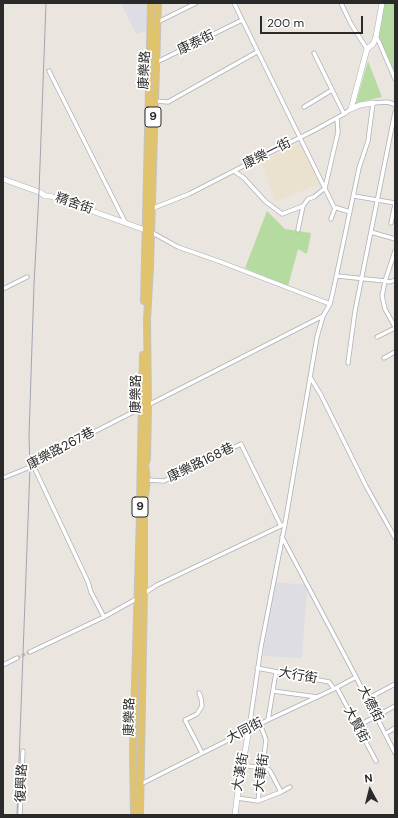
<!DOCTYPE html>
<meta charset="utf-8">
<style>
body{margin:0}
#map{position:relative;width:398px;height:818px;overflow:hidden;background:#eae5de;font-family:"DM Sans",sans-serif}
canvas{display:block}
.frame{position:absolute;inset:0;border:4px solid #2a2a2a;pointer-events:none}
.north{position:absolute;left:350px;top:770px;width:40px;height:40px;-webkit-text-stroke:3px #fff;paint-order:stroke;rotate:353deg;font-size:11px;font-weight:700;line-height:16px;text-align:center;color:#2a2a2a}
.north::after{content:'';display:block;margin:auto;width:14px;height:18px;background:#2a2a2a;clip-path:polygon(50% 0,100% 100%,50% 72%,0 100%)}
.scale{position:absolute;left:260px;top:16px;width:103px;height:18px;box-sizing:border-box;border:2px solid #2a2a2a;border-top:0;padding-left:5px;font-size:12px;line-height:14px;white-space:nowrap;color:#2a2a2a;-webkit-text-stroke:3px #fff;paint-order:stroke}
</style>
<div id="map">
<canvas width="398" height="818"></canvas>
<div class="frame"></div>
<div class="north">N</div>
<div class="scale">200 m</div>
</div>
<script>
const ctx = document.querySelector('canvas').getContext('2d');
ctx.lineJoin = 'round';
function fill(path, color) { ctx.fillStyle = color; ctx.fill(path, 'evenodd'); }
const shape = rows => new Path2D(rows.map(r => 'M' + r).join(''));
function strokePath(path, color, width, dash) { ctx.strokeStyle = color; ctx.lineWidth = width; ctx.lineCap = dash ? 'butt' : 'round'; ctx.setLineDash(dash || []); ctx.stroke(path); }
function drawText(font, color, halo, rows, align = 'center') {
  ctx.font = font + ' "DM Sans","Noto Sans TC",sans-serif'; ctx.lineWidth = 3.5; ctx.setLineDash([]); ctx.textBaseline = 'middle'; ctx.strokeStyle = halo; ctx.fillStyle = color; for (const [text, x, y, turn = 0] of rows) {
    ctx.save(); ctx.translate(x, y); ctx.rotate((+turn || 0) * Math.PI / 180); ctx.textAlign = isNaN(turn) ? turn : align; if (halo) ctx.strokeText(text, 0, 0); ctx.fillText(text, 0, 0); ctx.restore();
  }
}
fill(shape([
 [121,3,147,3,147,31,136,34],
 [274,582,307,585,302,658,263,656]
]), '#dfdde4');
fill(shape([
 [303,142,322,183,276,201,261,162]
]), '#eae1cf');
fill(shape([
 [381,3,395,3,395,81,376,38],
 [368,61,382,97,356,103],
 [267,211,285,229,311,233,307,254,298,249,288,286,245,268]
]), '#b6dba0');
strokePath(shape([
 [17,658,30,652]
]), '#c4c0ba', 3.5, [3.5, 2]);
const street = shape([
 [234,3,334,207,350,212],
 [341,3,351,24,367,49],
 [158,22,196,3],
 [376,37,379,42,395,79],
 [314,53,344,114],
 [155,63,242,20],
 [49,71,125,222],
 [154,101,168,102,257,52],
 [304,107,332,90],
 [234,171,244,178,265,201,282,214,303,206,308,199,314,197,325,188],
 [325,188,338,132,337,118],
 [354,196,395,203],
 [151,209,189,194,259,158,315,130,344,114,351,109],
 [331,219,335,208],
 [391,223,395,204],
 [298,230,303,206],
 [151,232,178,247,221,262,330,304],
 [371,232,395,239],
 [395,251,385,281,382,296,385,309,395,327],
 [337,276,385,281,390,282,395,280],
 [3,289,27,277],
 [377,337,395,328],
 [384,358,395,352],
 [348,363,355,311,395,112],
 [310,377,321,395,366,486,395,538],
 [148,405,323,316],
 [33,465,88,582,91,592,104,617],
 [3,478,30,467,41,459,143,407],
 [146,480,164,481,241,444,281,526],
 [282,537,356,677,395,753],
 [143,594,157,585,285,524],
 [30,652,104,617,138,598],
 [3,665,17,658],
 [257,668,329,682,334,689],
 [337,688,376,761],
 [273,691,317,697],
 [199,693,201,698,202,706,197,714,185,720,202,753],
 [367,699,395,684],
 [268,720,276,672],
 [356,727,395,706],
 [249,729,261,647,285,524,317,337,323,316,330,304,334,287,359,168,368,141,373,103,387,102,394,104,395,106],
 [385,734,395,728],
 [242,765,268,769,270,771,281,792],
 [141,784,268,720,334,689,356,677],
 [237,798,258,801,281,792,290,787],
 [258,801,266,740,260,724],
 [20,815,23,751]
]);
const secondary = shape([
 [351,109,367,49,373,44,376,37,382,3],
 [351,109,360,105,373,103],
 [3,179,39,192,46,196,50,196,148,231],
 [235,815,237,798,249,729]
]);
const primary = shape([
 [144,301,151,3],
 [140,503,143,355],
 [134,815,133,751,140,514],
 [140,815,144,593,144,503,147,480,145,465,147,459,148,405,147,320,150,267,158,3]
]);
strokePath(street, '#aeb0b9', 5);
strokePath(secondary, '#aeb0b9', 6);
strokePath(primary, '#c3c3c3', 8);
strokePath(street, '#fff', 3.5);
strokePath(secondary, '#fff', 5);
strokePath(primary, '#e1c36d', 6);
strokePath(shape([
 [17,815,30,467,29,436,34,284,39,192,46,3]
]), '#a1a4b2', 1);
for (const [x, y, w] of [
 [153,117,16],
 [140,507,16]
]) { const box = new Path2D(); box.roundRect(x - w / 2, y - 10, w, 20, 3); ctx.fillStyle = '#fff'; ctx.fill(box); strokePath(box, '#2a2a2a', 1); }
drawText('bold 12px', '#2a2a2a', null, [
 ["9",153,117],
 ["9",140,507]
]);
drawText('13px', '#2a2a2a', '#fff', [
 ["康泰街",196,43,-26],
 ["康樂路",145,70,-87],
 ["康樂一街",267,154,-27],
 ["精舍街",74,204,19],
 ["康樂路",137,394,-90],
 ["康樂路267巷",61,449,-28],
 ["康樂路168巷",201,463,-26],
 ["大行街",298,676,10],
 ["大德街",370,704,63],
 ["康樂路",130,717,-89],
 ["大賢街",356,725,62],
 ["大同街",245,731,-27],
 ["大漢街",241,772,-80],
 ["大華街",262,773,-82],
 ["復興路",22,783,-87]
]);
</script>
